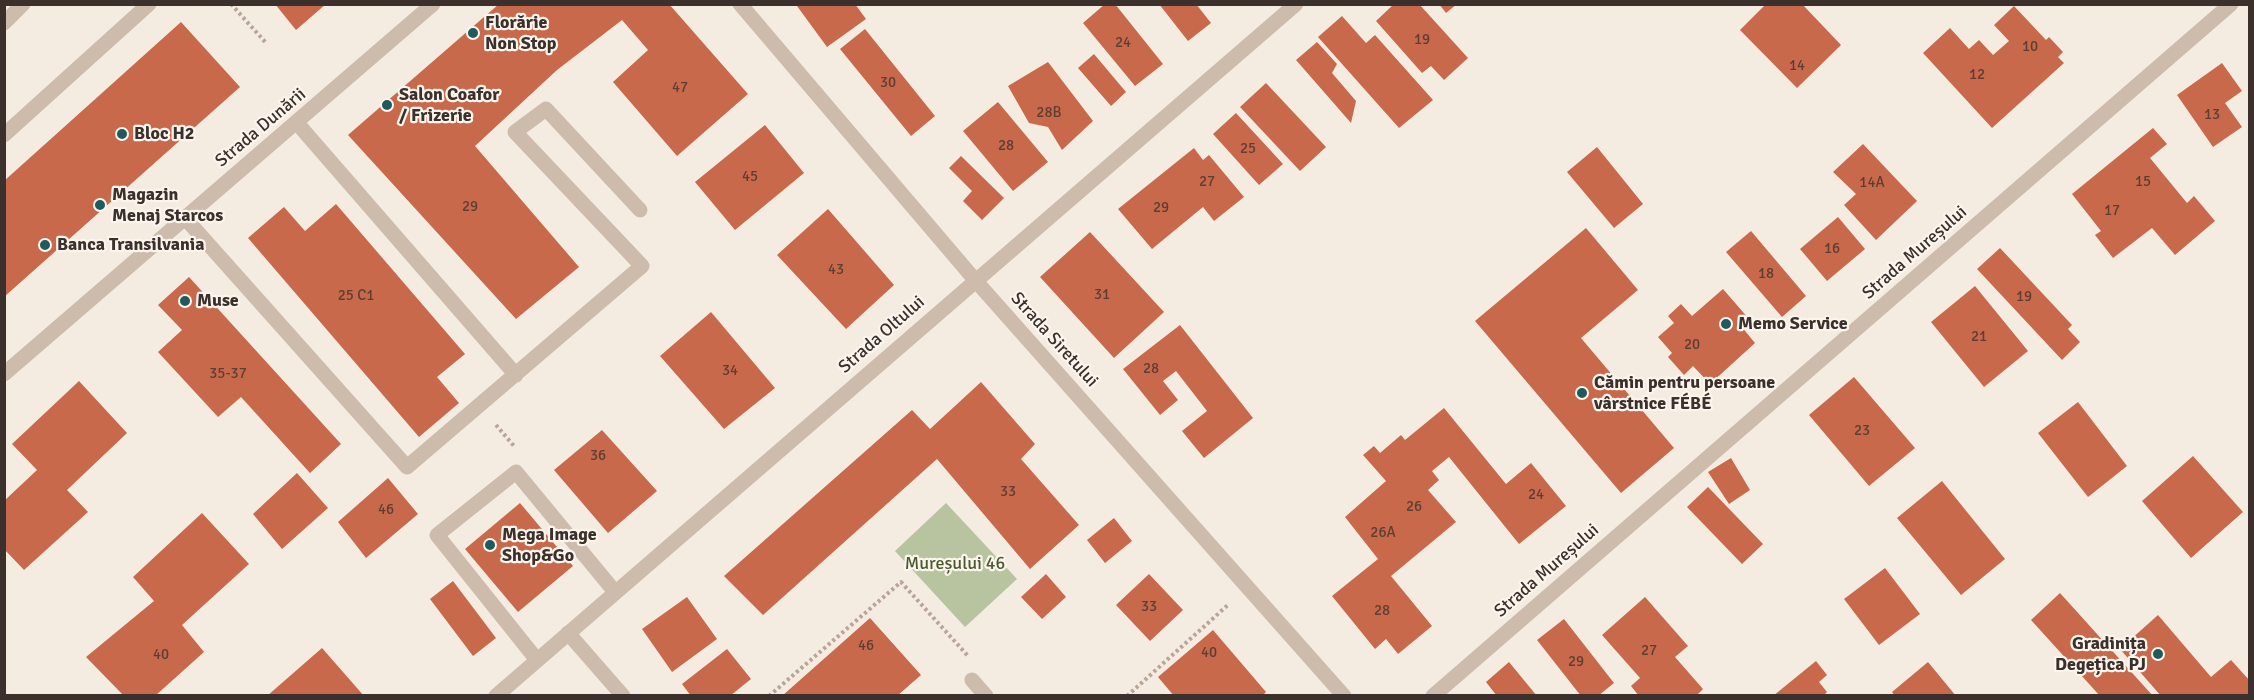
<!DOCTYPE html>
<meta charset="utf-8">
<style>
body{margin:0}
#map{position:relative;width:2254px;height:700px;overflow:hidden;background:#f4ebe1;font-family:Signika,sans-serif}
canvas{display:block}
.frame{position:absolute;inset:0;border:6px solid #3b302b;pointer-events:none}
</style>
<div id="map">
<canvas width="2254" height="700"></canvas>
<div class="frame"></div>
</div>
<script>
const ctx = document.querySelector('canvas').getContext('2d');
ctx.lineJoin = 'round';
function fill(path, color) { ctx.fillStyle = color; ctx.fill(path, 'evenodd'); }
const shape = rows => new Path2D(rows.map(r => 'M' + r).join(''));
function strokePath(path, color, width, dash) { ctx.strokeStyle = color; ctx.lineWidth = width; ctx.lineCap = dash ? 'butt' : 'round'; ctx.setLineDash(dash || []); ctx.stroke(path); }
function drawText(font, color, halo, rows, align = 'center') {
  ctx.font = font + ' Signika,sans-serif'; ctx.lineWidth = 4.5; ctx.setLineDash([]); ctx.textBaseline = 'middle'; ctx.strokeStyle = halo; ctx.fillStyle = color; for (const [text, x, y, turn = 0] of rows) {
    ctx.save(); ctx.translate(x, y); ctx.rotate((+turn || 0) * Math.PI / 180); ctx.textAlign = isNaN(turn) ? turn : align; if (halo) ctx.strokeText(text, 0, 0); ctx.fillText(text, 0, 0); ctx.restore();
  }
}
fill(shape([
 [946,503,1017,579,965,627,895,551]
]), '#b8c4a0');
fill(shape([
 [275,4,326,4,296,30],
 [499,4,669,4,748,94,677,156,613,82,648,50,622,20,557,70,475,146,579,267,516,319,348,135],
 [800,4,855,4,866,19,827,47,797,6],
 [1105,4,1115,4,1163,64,1135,86,1083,23],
 [1159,4,1196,4,1211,23,1188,41],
 [1394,4,1419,4,1468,58,1444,80,1431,66,1422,73,1376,21],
 [1439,4,1457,4,1446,13],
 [1766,4,1802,4,1841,45,1797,88,1740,30],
 [2014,6,2046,40,2049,37,2063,52,2058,57,2064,63,1992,128,1923,53,1950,28,1969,49,1979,40,1993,55,2009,41,1994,25],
 [1342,16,1366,43,1375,35,1433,100,1399,128,1318,37],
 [181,22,240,87,4,297,4,181],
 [865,29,935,116,911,136,840,49],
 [1317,42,1337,64,1332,73,1356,101,1351,123,1296,60],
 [1094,54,1126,92,1111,106,1078,68],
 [1048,62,1093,121,1062,150,1048,127,1029,123,1008,86],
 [2222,63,2242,91,2225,103,2242,127,2213,147,2177,95],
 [1266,83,1326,147,1300,171,1240,107],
 [998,102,1048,162,1013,191,963,131],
 [1236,113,1283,164,1259,185,1213,134],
 [765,125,804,173,735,230,695,182],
 [2153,128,2167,144,2150,158,2187,203,2194,196,2215,221,2175,255,2152,228,2113,258,2095,235,2101,231,2072,194],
 [1863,144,1917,201,1876,240,1844,205,1856,194,1833,172],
 [1597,147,1643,204,1614,228,1567,172],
 [1194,148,1203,160,1209,155,1244,197,1214,221,1203,207,1152,249,1118,209],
 [961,156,1004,198,982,220,963,201,972,191,949,168],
 [336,204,465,354,437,377,459,403,419,437,248,238,284,207,305,231],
 [828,209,894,285,846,329,777,255],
 [1838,217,1865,249,1827,281,1800,249],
 [1586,228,1638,290,1581,338,1674,448,1621,493,1475,321],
 [1751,231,1806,296,1782,317,1726,252],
 [1090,232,1164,312,1114,358,1040,277],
 [2000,248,2072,325,2068,329,2080,342,2062,360,1977,269],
 [189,277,341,444,310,473,241,397,218,417,158,352,182,330,158,305],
 [1975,286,2028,351,1984,387,1931,322],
 [1723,289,1749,319,1741,326,1755,343,1710,384,1693,366,1684,375,1668,357,1672,353,1658,337,1674,323,1668,316,1681,304,1692,316],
 [711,312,775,388,724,429,660,356],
 [1180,325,1253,418,1204,458,1182,431,1207,411,1176,371,1163,381,1178,400,1160,415,1123,369],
 [1854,377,1915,448,1869,486,1809,415],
 [79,381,127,433,67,490,88,512,24,570,4,549,4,501,37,470,12,444],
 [981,382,1035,444,1021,459,1079,525,1030,569,937,459,763,615,724,576,912,410,930,429],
 [2078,402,2127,466,2088,497,2038,433],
 [1444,408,1506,484,1531,463,1566,506,1519,544,1449,457,1432,471,1439,480,1428,490,1456,522,1391,576,1432,626,1398,654,1386,639,1375,649,1332,596,1378,559,1345,517,1386,481,1363,455,1374,446,1380,453,1401,435,1405,440],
 [602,430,657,491,608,533,554,470],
 [2193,456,2243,512,2191,558,2142,501],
 [1731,458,1750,490,1729,504,1708,472],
 [297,473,328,508,282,549,253,514],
 [388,478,418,514,366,558,338,522],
 [1942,481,2005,559,1961,595,1897,518],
 [1708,487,1763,544,1742,564,1687,507],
 [520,503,573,566,518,612,465,549],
 [202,513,249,564,182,625,204,652,155,696,124,696,86,657,154,601,133,577],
 [1114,518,1132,541,1105,563,1087,540],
 [1885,568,1920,614,1879,645,1844,599],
 [1046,574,1066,597,1042,619,1021,597],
 [1149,574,1183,610,1150,641,1116,605],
 [453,581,496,638,473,656,430,599],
 [2060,593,2153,696,2100,696,2031,620],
 [687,597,717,639,672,672,642,629],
 [1645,597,1688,646,1675,657,1703,689,1696,696,1639,696,1631,686,1640,678,1602,635],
 [2158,615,2211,677,2231,660,2250,681,2250,696,2161,696,2120,649],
 [870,618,921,675,897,696,782,696],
 [1564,619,1614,683,1598,696,1581,696,1537,640],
 [1213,630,1266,692,1262,696,1174,696,1158,677],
 [322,648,364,696,267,696],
 [727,649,751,679,730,696,691,696,682,684],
 [1816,661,1827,675,1819,682,1827,692,1823,696,1773,696],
 [1509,662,1537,696,1497,696,1486,682],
 [1928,662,1956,696,1895,696,1892,692]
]), '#c8694b');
strokePath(shape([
 [231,4,267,44],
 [496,425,514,446],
 [769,696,901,582,968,656],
 [1127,696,1229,604]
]), '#b9a596', 4, [3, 3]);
strokePath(shape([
 [297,123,516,375],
 [4,135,149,4],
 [185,218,407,467,642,266,515,132,546,109,640,210],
 [537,660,437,535,516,472,615,592],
 [972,680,986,696]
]), '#cdbbac', 15);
strokePath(shape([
 [740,4,975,280,1344,696],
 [4,23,23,4],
 [568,633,623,696],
 [496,696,1296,4],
 [1433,696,2231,4]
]), '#cdbbac', 15);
strokePath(shape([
 [4,374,433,4]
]), '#cdbbac', 15);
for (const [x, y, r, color] of [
 [473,33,6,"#1f5a5e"],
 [387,105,6,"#1f5a5e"],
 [122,134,6,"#1f5a5e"],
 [100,205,6,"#1f5a5e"],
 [45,245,6,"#1f5a5e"],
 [185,301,6,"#1f5a5e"],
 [1726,324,6,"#1f5a5e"],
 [1582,393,6,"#1f5a5e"],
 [490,545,6,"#1f5a5e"],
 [2158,654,6,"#1f5a5e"]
]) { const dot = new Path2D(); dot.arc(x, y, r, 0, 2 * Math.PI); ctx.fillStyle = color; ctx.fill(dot); strokePath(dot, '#fbf5ee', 2); }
drawText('15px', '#5e3e33', null, [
 ["19",1422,40],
 ["24",1123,43],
 ["10",2030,47],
 ["14",1797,66],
 ["12",1977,75],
 ["30",888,83],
 ["47",680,88],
 ["28B",1049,113],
 ["13",2212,115],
 ["28",1006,146],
 ["25",1248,149],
 ["45",750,177],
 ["27",1207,182],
 ["15",2143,182],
 ["14A",1872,183],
 ["29",470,207],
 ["29",1161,208],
 ["17",2112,211],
 ["16",1832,249],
 ["43",836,270],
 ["18",1766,274],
 ["31",1102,295],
 ["25 C1",356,296],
 ["19",2024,297],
 ["21",1979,337],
 ["20",1692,345],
 ["28",1151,369],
 ["34",730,371],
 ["35-37",228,374],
 ["23",1862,431],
 ["36",598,456],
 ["33",1008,492],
 ["24",1536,495],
 ["26",1414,507],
 ["46",386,510],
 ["26A",1383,533],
 ["33",1149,607],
 ["28",1382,611],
 ["46",866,646],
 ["27",1649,651],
 ["40",1209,653],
 ["40",161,655],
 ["29",1576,662]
]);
drawText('bold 18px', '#3b302b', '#fbf5ee', [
 ["Florărie",485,23],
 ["Non Stop",485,44],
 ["Salon Coafor",399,95],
 ["/ Frizerie",399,116],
 ["Bloc H2",134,134],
 ["Magazin",112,195],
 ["Menaj Starcos",112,216],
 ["Banca Transilvania",57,245],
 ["Muse",197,301],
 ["Memo Service",1738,324],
 ["Cămin pentru persoane",1594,383],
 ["vârstnice FÉBÉ",1594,404],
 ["Mega Image",502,535],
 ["Shop&Go",502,556],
 ["Gradinița",2146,644,"right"],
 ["Degețica PJ",2146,665,"right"]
], 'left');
drawText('18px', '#3b302b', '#fbf5ee', [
 ["Strada Dunării",261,128,-40],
 ["Strada Mureșului",1915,253,-41],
 ["Strada Oltului",882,335,-41],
 ["Strada Siretului",1054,340,48],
 ["Strada Mureșului",1547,571,-41]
]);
drawText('18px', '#4a5a2e', '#fbf5ee', [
 ["Mureșului 46",955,564]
]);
</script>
